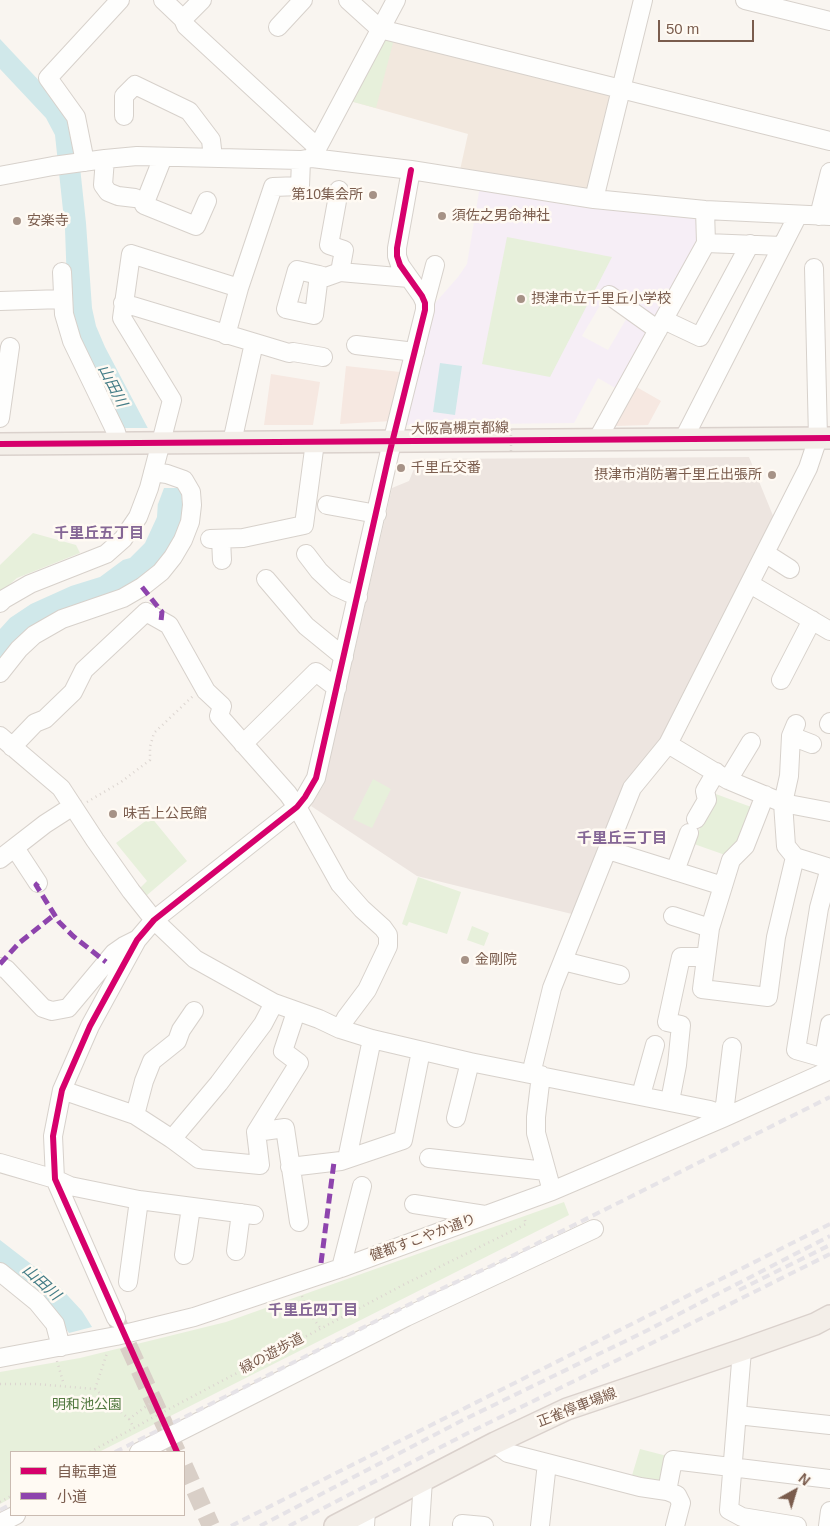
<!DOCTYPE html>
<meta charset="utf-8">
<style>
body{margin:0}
#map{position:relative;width:830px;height:1526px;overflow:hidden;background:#f9f5f0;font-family:Arial,"Noto Sans JP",sans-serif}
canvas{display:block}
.legend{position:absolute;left:10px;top:1451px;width:175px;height:65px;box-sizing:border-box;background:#fffaf3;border:1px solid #cabbb1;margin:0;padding:6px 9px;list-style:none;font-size:15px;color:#7a5c4d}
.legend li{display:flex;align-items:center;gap:10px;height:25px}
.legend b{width:25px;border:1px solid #cabbb1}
.north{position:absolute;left:770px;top:1466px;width:50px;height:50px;-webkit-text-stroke:4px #fffaf3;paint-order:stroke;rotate:39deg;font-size:14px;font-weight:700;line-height:20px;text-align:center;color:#7a5c4d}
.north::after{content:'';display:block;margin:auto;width:18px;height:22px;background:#7a5c4d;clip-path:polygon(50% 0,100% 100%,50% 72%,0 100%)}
.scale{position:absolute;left:658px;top:20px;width:96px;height:22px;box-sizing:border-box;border:2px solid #7a5c4d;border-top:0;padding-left:6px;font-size:15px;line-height:18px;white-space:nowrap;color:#7a5c4d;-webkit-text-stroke:4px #fffaf3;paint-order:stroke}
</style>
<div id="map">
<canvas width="830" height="1526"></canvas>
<ul class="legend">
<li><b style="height:6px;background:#d6006c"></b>自転車道</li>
<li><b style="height:6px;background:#8e44ad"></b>小道</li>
</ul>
<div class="north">N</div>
<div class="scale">50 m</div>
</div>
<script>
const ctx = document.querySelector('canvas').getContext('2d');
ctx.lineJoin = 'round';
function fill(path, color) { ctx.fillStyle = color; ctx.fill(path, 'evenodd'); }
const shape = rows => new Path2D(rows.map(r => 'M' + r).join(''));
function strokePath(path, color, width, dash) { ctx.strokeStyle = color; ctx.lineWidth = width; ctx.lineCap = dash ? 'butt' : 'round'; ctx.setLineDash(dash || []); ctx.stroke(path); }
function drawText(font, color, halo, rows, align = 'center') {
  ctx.font = font + ' Arial,"Noto Sans JP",sans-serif'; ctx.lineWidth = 5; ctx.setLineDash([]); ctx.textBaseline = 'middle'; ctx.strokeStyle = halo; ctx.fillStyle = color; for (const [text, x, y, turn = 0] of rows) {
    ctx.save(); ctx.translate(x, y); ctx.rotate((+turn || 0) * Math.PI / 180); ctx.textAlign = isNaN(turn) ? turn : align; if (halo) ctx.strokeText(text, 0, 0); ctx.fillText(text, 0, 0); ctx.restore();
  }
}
fill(shape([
 [385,35,614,93,587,192,460,170,468,134,350,101]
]), '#f2e8de');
fill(shape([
 [346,366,400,372,392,421,340,424],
 [271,374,320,382,313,425,264,425],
 [633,385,661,401,648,425,615,426]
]), '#f6e8e1');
fill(shape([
 [749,457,776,523,576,915,417,876,311,806,324,784,392,488,409,481,418,459]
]), '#ede5e0');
fill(shape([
 [480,186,700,217,698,243,656,318,609,290,582,336,608,350,628,316,640,323,647,337,617,389,598,378,574,423,401,425,429,310,458,277,467,264]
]), '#f6eef6');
fill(shape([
 [385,36,394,39,376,108,350,101],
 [507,237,612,257,550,377,482,364],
 [33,533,76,545,80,553,17,578,0,593,0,565],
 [373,779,391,789,372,828,353,819],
 [713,793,754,808,740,847,728,856,694,844],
 [151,817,187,861,146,896,140,888,147,881,116,843],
 [418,877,461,892,447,934,409,922,407,926,402,924],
 [472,926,489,933,484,946,467,940],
 [564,1202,569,1215,99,1452,11,1452,11,1498,0,1504,0,1372,80,1358,226,1322],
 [640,1449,671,1457,665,1488,630,1482]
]), '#e7f0db');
fill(shape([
 [0,39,60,103,77,139,86,223,92,308,96,326,105,347,181,491,183,512,178,531,166,553,144,578,0,663,0,629,10,618,31,604,71,586,100,577,123,560,130,558,145,543,157,517,158,501,76,335,67,285,65,229,55,135,46,118,0,69],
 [440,363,462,366,455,415,433,412],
 [0,1240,57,1284,82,1311,92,1327,69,1333,52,1308,36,1291,0,1263]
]), '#d0e8ea');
fill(shape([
 [119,428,150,428,170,465,170,468,182,488,164,488,158,504]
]), '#f9f5f0');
strokePath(shape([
 [117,1321,177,1452],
 [184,1466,211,1526]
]), '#d9cfc7', 18, [18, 9]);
const minor = shape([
 [163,0,183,19,186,26,317,147],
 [348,0,380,29,830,141],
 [745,0,830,21],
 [183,19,202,0],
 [278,27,303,0],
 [124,116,124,96,135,85,189,111,211,140,213,158],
 [313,156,396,0],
 [163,157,144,205,196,226,207,201],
 [105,159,103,185,108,192,118,196,135,198],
 [85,162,76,117,48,78,120,0],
 [0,176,53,166,105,159,137,156,301,160,312,158,411,170,594,199,705,210,830,216],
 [339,190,329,245,344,250,340,272],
 [594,199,643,0],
 [819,216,830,172],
 [706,243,782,246],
 [62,272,64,314,72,341,116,432,119,443],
 [319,275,297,270,286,309,314,315,319,275,326,277,340,272,409,278],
 [609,295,658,330],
 [0,301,63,299],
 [123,303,289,353,293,352,323,357],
 [425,303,435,265],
 [664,320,700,337,750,244],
 [226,335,239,288],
 [356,345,415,352],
 [0,418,10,347],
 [597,440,706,243,705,210],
 [683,440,798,215],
 [232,442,254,343],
 [327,505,377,514],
 [210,539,243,538,304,525,315,442],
 [221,539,222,560],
 [765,553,790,569],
 [306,554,319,571,336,587,358,597],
 [266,579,306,626,344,657],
 [750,584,830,631],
 [0,603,4,599,30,584,106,554,123,539,138,517,149,488,172,400,122,318,131,254,239,288,273,187,300,186,301,160],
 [0,673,19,649,34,635,62,619,123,598,142,587,161,572,173,557,183,540,190,522,192,505,191,492,184,480,167,474,153,472],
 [781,680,812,620],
 [796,724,791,736,789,776,783,803,786,846,795,857,830,868],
 [829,724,830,722],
 [0,736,61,788,95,840,131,891,154,920,195,959,274,1003,319,1019,340,1029,372,1039,470,1062,710,1110,723,1118],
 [791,736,812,744],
 [243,744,316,672,337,688],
 [668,744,728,780,783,803,830,812],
 [12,747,35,723,45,719,73,692,84,670,146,612,169,625,206,691,222,706,219,716,288,794,297,807,340,884,362,909,383,928,388,935,388,946,367,990,346,1018,340,1029],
 [728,780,751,742],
 [765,795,745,846,731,860,723,886,710,928,702,989,768,997,776,937,795,857],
 [696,819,707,800,705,791,716,772],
 [15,848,38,883],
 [608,850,723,886],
 [0,859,45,824,73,806],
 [830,868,819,908,796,1050,824,1058,830,1067],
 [675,871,689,833],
 [673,916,710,928],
 [563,961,620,975],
 [0,967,6,969,43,1008,52,1011,68,1008,114,953,124,946,136,940],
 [824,1058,830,1024],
 [531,1074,552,988,632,788,668,744,808,468,818,438,814,268],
 [541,1075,536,1117,536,1133,552,1191],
 [62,1090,135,1115,172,1139,199,1159,260,1165,256,1132,299,1063,283,1051,296,1012],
 [641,1095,655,1045],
 [670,1101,677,1065,681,1025,667,1022,681,957,706,957],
 [135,1115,144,1081,152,1061,177,1041,181,1030,194,1011],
 [718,1115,725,1105,732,1047],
 [456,1118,470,1062],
 [256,1132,285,1128,299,1222],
 [172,1139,219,1083,263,1024,274,1003],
 [429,1158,546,1171],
 [347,1159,372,1039],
 [0,1163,55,1179,70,1186,139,1200,254,1215],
 [290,1167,341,1161,403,1140,421,1051],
 [414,1204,485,1215],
 [236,1251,241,1213],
 [184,1255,191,1207],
 [341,1268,362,1186],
 [0,1272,37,1302,55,1324,61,1347],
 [128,1282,139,1200],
 [116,1318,55,1179,53,1136,62,1090,90,1026,137,940,154,920,297,807,305,797,316,778,389,455,425,310,425,303,422,296,400,265,397,256,397,248,411,170],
 [742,1350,729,1510,742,1517,797,1526],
 [0,1358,116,1336,194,1317,341,1268,552,1191,723,1118,830,1070],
 [737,1415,830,1425],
 [495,1443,508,1453,547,1463,540,1526],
 [139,1452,406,1317,594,1229],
 [547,1463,640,1487,667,1491,673,1460,830,1479],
 [667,1491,677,1495,681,1503,675,1526],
 [0,1523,16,1515],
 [462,1524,484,1526],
 [365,1526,366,1510],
 [420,1526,423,1480],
 [828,1526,830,1511]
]);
const major = shape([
 [0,444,830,438],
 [335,1526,495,1443,567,1409,742,1350,815,1324,830,1316]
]);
strokePath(minor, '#d7d1cb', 20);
strokePath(major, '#dad1cc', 24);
strokePath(shape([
 [87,802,121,782,150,760,150,747,154,733,193,696],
 [302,1296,308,1311,321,1329],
 [57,1361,64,1385],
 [0,1384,36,1384,95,1389,129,1419,160,1396],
 [95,1389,107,1353],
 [129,1419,134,1428],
 [90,1452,152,1418,403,1285,526,1224,524,1217],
 [0,1502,11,1496]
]), '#dcd5d0', 2.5, [1, 4]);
strokePath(minor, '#fefefd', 18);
strokePath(major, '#f3eee8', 21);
strokePath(shape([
 [739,1290,830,1245],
 [115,1452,426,1296,502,1261,830,1097],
 [0,1510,11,1504],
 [231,1526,830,1224],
 [260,1526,461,1421,644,1332,830,1236],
 [289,1526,468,1433,650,1344,830,1254]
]), '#e6e3e7', 4, [8, 5]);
strokePath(shape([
 [511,430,511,453]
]), '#dcd5d0', 2.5, [1, 4]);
strokePath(shape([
 [142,587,162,612,161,621],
 [38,883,36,885,59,922,73,936,106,962],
 [0,964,19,943,54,915],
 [321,1263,334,1162]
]), '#8e44ad', 5, [10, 5]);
strokePath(shape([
 [0,444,830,438],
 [177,1452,55,1179,53,1136,62,1090,90,1026,137,940,154,920,297,807,305,797,316,778,389,455,425,310,425,303,422,296,400,265,397,256,397,248,411,170]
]), '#d6006c', 6);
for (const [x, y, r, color] of [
 [373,195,5,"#a69286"],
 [442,216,5,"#a69286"],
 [17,221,5,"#a69286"],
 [521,299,5,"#a69286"],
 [401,468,5,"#a69286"],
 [772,475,5,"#a69286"],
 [113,814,5,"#a69286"],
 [465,960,5,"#a69286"]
]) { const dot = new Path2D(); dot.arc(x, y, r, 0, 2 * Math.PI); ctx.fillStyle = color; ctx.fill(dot); strokePath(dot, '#fffaf3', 2); }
drawText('14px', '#7a5c4d', '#fffaf3', [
 ["第10集会所",363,195,"right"],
 ["須佐之男命神社",452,216],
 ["安楽寺",27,221],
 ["摂津市立千里丘小学校",531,299],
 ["千里丘交番",411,468],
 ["摂津市消防署千里丘出張所",762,475,"right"],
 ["味舌上公民館",123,814],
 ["金剛院",475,960]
], 'left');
drawText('14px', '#7a5c4d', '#fffaf3', [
 ["大阪高槻京都線",460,429,-1],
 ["健都すこやか通り",423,1238,-20],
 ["緑の遊歩道",272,1354,-28],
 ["正雀停車場線",577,1408,-21]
]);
drawText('14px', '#537a41', '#fffaf3', [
 ["明和池公園",87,1405]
]);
drawText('italic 15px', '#437c86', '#fffaf3', [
 ["山田川",112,386,63],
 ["山田川",41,1283,42]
]);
drawText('bold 15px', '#846695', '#fffaf3', [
 ["千里丘五丁目",99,534],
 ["千里丘三丁目",622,839],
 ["千里丘四丁目",313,1311]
]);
</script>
